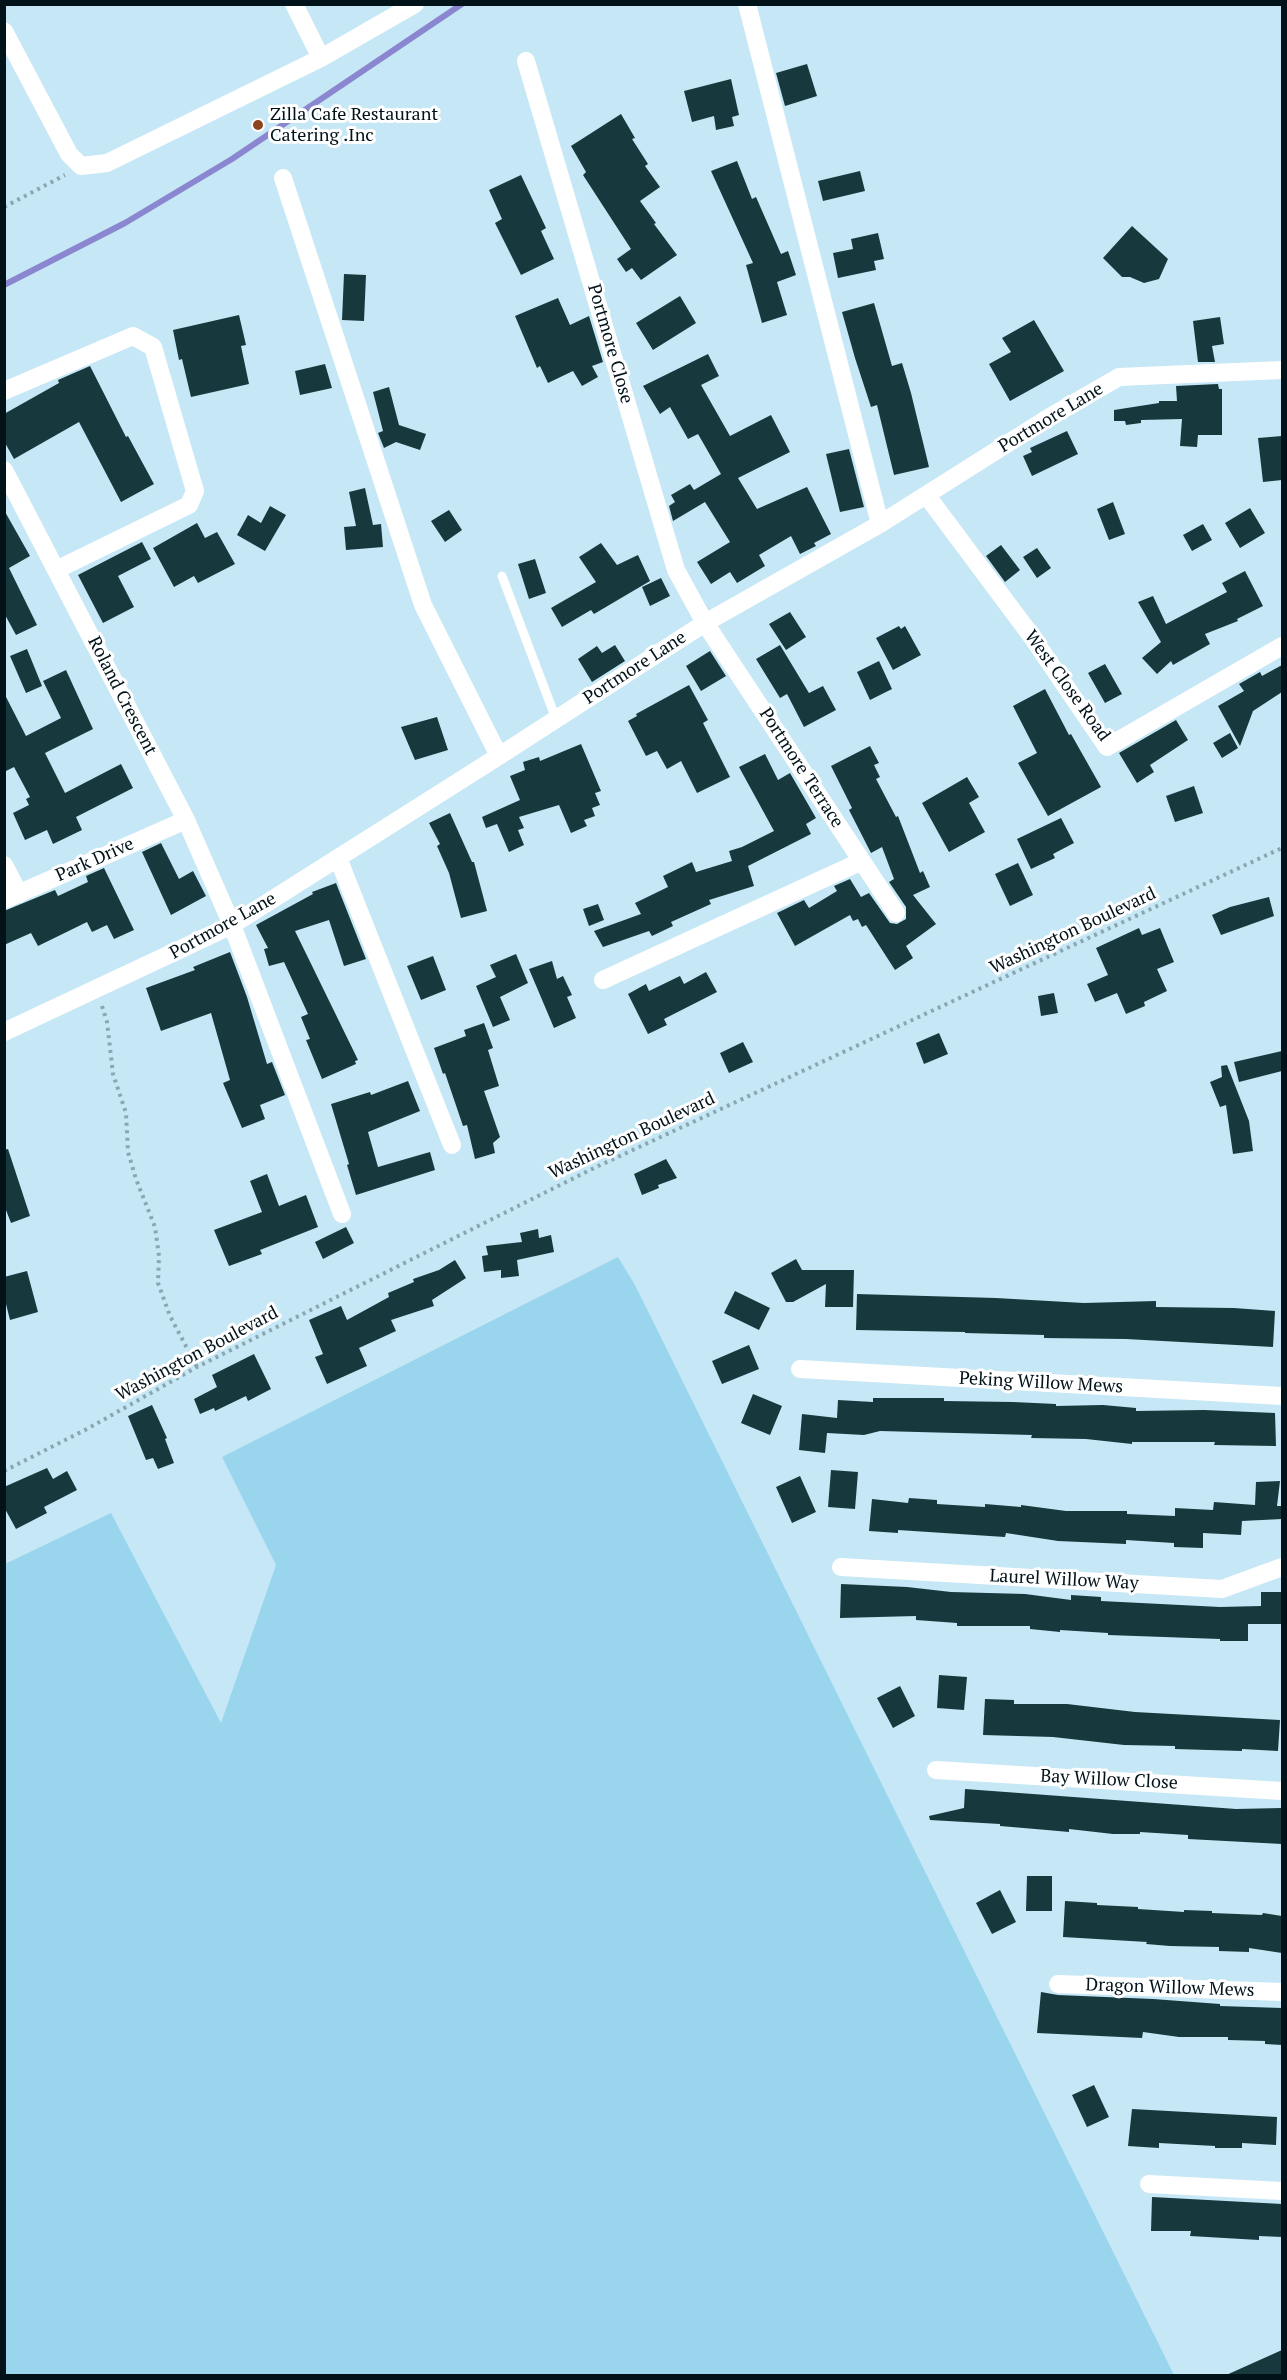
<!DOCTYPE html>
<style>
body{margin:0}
#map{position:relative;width:1287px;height:2380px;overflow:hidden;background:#c6e7f5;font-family:"PT Serif",serif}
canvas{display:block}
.frame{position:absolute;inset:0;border:6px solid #011219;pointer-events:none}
</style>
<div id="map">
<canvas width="1287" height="2380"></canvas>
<div class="frame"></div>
</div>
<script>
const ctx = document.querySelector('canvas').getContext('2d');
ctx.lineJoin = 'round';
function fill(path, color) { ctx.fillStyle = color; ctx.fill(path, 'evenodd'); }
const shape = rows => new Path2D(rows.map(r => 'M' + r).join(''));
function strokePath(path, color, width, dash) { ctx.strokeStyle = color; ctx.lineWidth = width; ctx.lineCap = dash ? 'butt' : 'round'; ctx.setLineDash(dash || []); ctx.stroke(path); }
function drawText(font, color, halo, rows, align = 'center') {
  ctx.font = font + ' "PT Serif",serif'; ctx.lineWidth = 6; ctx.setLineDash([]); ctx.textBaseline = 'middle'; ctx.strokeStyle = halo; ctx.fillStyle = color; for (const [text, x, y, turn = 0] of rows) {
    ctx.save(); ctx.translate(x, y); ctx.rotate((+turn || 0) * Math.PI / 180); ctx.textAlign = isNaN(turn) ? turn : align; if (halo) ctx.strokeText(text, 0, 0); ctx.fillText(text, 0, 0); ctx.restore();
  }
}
fill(shape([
 [618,1257,635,1285,1174,2375,5,2375,5,1564,111,1513,221,1723,276,1565,222,1457]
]), '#9ad5ee');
strokePath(shape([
 [4,285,125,223,232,159,462,4]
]), '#8a86cf', 6);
fill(shape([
 [807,64,817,96,785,106,776,73],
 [731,79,739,115,732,117,734,126,716,130,714,116,692,122,684,91],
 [621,114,635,138,632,139,648,164,645,166,660,187,640,201,656,223,654,224,677,255,641,280,632,268,626,272,617,259,631,249,583,175,586,172,571,146],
 [737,161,752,199,756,197,781,254,788,251,796,275,777,282,787,315,762,323,746,265,753,263,711,171],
 [860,171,865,191,823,201,818,181],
 [521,175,546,228,541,231,554,259,521,275,495,223,502,219,489,190],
 [1132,226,1168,259,1159,279,1144,283,1130,277,1122,277,1103,258],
 [878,233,884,259,874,261,876,270,838,278,833,253,853,249,851,239],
 [344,274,366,275,364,321,342,320],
 [680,296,696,323,653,350,636,323],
 [558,298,570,325,589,316,603,362,592,366,598,377,582,386,573,371,548,383,540,366,537,368,515,316],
 [874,303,892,366,902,363,911,393,929,467,894,475,877,405,871,407,855,358,842,312],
 [239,315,246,345,241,346,249,384,191,397,182,359,179,360,173,330],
 [1220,317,1224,344,1212,346,1215,362,1198,362,1193,321],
 [1034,320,1064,371,1010,401,989,364,1011,352,1002,338],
 [708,354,719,376,701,385,730,436,771,415,790,452,738,478,757,509,807,487,831,534,814,543,816,546,800,554,791,536,759,555,765,566,737,583,730,572,711,584,697,562,730,542,705,502,673,521,669,506,675,502,671,495,690,484,694,490,721,474,698,434,688,439,670,407,660,414,643,386],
 [325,364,332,388,300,395,295,371],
 [90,366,126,437,128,436,154,484,121,502,79,422,14,459,4,441,4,414,59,383,58,380],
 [1218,384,1219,389,1222,389,1222,435,1198,435,1197,447,1180,446,1182,419,1141,420,1141,423,1126,425,1125,421,1114,421,1114,410,1159,403,1159,401,1177,401,1176,386],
 [389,387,399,425,426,434,420,450,396,442,384,448,378,433,383,431,373,392],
 [1067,431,1078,454,1032,476,1023,456,1032,452,1030,448],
 [1282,436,1282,480,1263,482,1258,438],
 [849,449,864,507,840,512,826,454],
 [365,488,373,525,381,524,383,547,346,550,344,527,356,526,349,492],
 [1113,502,1125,534,1109,540,1097,509],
 [270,506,286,515,265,551,237,535,248,515,261,523],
 [1250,508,1265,533,1240,548,1225,523],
 [4,510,30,556,9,568,37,625,16,635,4,613],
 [449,510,462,530,445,542,431,521],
 [197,523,205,538,217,532,235,564,198,583,194,576,174,587,153,548],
 [1203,524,1212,540,1192,551,1183,535],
 [142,542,151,559,118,576,134,607,103,623,78,575],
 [601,543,617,565,638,555,650,581,594,614,591,610,562,627,551,608,596,582,579,557],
 [1001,545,1020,570,1005,582,986,556],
 [1037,548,1051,568,1037,578,1023,557],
 [535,559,546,593,529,599,518,564],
 [1245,571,1263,606,1237,619,1238,621,1205,634,1210,644,1173,665,1171,661,1157,674,1142,658,1161,642,1138,602,1153,596,1166,624,1227,592,1222,583],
 [661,578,670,596,650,606,642,587],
 [790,612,806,637,786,650,769,624],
 [899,626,901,629,905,626,921,655,893,670,876,638],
 [615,645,625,661,592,682,578,659,597,646,602,653],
 [780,645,809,693,823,686,836,710,804,727,787,694,780,698,756,659],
 [27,649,42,686,26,693,10,656],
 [710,651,726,676,701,691,686,666],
 [879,661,892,689,870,700,857,672],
 [1105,664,1122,694,1105,703,1088,673],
 [1282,665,1282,692,1253,711,1240,746,1218,706,1244,691,1239,684,1260,672,1262,676],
 [66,670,93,729,45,753,65,793,121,764,133,788,76,817,82,830,53,844,47,830,25,840,13,813,29,805,26,799,30,797,14,767,4,772,4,693,26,736,61,718,43,681],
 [689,685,708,720,703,723,730,777,697,793,681,761,667,769,657,751,646,756,628,721,637,716,636,714],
 [1045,689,1069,735,1071,734,1101,787,1048,816,1018,763,1037,753,1013,706],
 [437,717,448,750,415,760,401,727],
 [1176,720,1188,740,1150,765,1154,772,1137,783,1119,753],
 [1230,733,1238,748,1222,758,1213,743],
 [581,744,601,791,595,793,600,805,592,808,595,816,584,820,587,826,571,833,559,805,519,817,524,828,518,830,524,845,509,852,497,824,486,828,482,817,520,800,510,776,525,770,523,762,539,757,540,761],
 [870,746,879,763,874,765,880,777,876,779,896,817,898,816,920,873,923,871,930,887,913,895,936,924,906,946,913,958,895,970,866,925,862,927,858,919,853,921,850,915,795,946,777,913,804,900,809,908,837,891,834,886,850,879,861,897,869,893,890,923,897,924,906,919,906,907,889,882,894,879,882,847,871,853,849,810,852,808,831,766],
 [765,754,778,780,790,773,816,818,806,824,811,834,748,866,754,886,709,900,711,904,671,922,673,926,652,936,649,931,603,947,594,931,641,914,635,903,668,887,663,876,692,862,696,872,732,861,729,851,742,847,774,831,739,767],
 [967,777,979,797,969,803,985,832,949,852,922,803],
 [1194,786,1203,813,1175,822,1166,796],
 [450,813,472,862,474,862,487,911,461,918,449,873,437,846,440,844,429,823],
 [1061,818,1074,843,1053,854,1055,858,1031,869,1017,839],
 [161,843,179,879,193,871,206,896,171,915,142,852],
 [1018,863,1033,895,1010,906,995,874],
 [104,868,134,930,114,939,107,925,92,932,87,922,38,946,31,933,4,945,4,911,55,890,58,896,88,882,86,876],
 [336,883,366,959,344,966,329,920,295,931,358,1060,355,1061,356,1064,322,1079,306,1040,310,1039,301,1017,308,1014,284,962,269,966,264,949,268,948,256,925,313,894,312,892],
 [1269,897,1274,916,1221,935,1212,915,1230,907],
 [598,904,604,920,589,926,583,909],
 [1139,928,1142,935,1160,928,1174,962,1157,969,1167,991,1144,1002,1145,1006,1126,1014,1117,993,1095,1002,1087,984,1108,975,1096,948],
 [230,952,247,997,267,1064,272,1062,285,1095,260,1105,265,1119,242,1128,223,1083,230,1080,211,1013,161,1031,146,988,195,970,193,967],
 [516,954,528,983,500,997,510,1020,493,1027,476,986,496,977,490,965],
 [433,956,446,990,421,1000,407,966],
 [552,961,557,979,563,976,572,995,567,997,576,1018,554,1028,529,969],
 [706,972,717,992,664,1019,667,1025,648,1034,628,994,646,984,649,991,680,976,684,984],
 [1054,993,1058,1013,1041,1016,1038,996],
 [484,1023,493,1048,488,1050,499,1086,484,1091,500,1137,493,1143,495,1153,475,1159,467,1125,463,1126,445,1073,443,1074,434,1048,466,1036,464,1030],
 [939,1033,948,1054,924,1064,916,1043],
 [743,1042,753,1062,729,1073,720,1053],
 [1282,1051,1282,1071,1239,1082,1234,1062],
 [1227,1065,1249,1121,1253,1151,1233,1154,1226,1105,1220,1107,1210,1082,1222,1077,1221,1066],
 [408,1081,420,1111,368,1132,378,1167,430,1152,435,1170,356,1195,347,1165,349,1164,331,1104,370,1092,371,1095],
 [8,1149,30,1216,11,1223,4,1205,4,1150],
 [666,1159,677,1178,658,1185,659,1188,642,1195,634,1174],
 [267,1174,279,1206,306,1195,318,1227,260,1250,262,1254,229,1266,214,1230,262,1212,250,1181],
 [346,1227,354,1243,323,1259,315,1242],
 [538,1229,539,1238,551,1235,554,1252,517,1260,519,1276,501,1278,501,1270,484,1272,482,1256,488,1255,486,1246,522,1242,520,1233],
 [796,1259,802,1270,854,1270,853,1307,825,1307,826,1284,793,1302,786,1302,771,1273],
 [455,1260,466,1278,432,1300,434,1306,391,1320,396,1331,359,1348,367,1366,327,1384,315,1357,323,1354,309,1320,341,1306,347,1320,389,1297,388,1293,414,1282,413,1279,439,1270],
 [27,1271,38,1312,10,1320,4,1296,4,1277],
 [735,1291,770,1308,759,1330,724,1313],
 [857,1294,996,1298,1084,1303,1156,1301,1156,1307,1234,1308,1275,1311,1273,1347,1126,1339,1044,1338,1044,1335,965,1333,965,1332,856,1330],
 [749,1345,759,1369,722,1384,712,1361],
 [254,1354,271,1389,248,1401,246,1396,215,1411,214,1408,200,1414,194,1399,217,1387,212,1375],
 [753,1394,782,1406,770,1435,741,1423],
 [873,1398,944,1398,944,1401,1013,1402,1056,1404,1056,1406,1103,1405,1136,1408,1136,1411,1204,1410,1275,1413,1276,1446,1214,1445,1215,1442,1132,1442,1132,1444,1086,1439,1031,1438,1032,1435,880,1431,864,1435,827,1433,825,1453,799,1450,802,1414,837,1418,838,1400,873,1402],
 [152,1405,167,1438,165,1439,174,1463,158,1469,153,1458,146,1460,128,1416],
 [47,1468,53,1479,67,1471,77,1490,44,1507,47,1513,16,1529,4,1507,4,1487],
 [831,1470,858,1472,855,1509,828,1507],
 [800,1476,816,1512,792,1523,776,1487],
 [1280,1481,1277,1506,1282,1506,1282,1519,1242,1521,1241,1535,1203,1533,1203,1548,1174,1547,1174,1543,1126,1540,1126,1544,1058,1541,1006,1533,1005,1537,898,1530,898,1533,869,1531,872,1499,908,1503,909,1498,937,1500,937,1504,985,1507,985,1504,1021,1507,1021,1505,1066,1511,1127,1511,1127,1514,1175,1516,1175,1508,1213,1510,1214,1502,1255,1505,1256,1482],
 [841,1584,907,1587,951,1592,1025,1594,1071,1600,1071,1595,1101,1597,1101,1601,1220,1607,1261,1606,1261,1592,1282,1592,1282,1624,1248,1624,1248,1641,1220,1641,1220,1639,1108,1635,1108,1633,1060,1630,1060,1632,1030,1629,1030,1626,957,1626,957,1623,916,1620,916,1616,840,1618],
 [939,1675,967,1677,964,1710,937,1708],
 [900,1686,915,1716,893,1728,877,1698],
 [985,1699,1014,1700,1014,1704,1067,1704,1135,1712,1280,1720,1278,1751,1242,1749,1242,1751,1175,1749,1175,1746,1124,1745,1053,1737,983,1735],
 [965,1789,1236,1809,1282,1808,1282,1844,1188,1839,1188,1835,1140,1832,1140,1834,1113,1834,1069,1829,1069,1832,1047,1830,1000,1826,1000,1824,930,1820,929,1816,964,1808],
 [1027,1876,1052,1876,1052,1911,1026,1911],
 [1000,1890,1016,1922,992,1934,976,1903],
 [1065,1901,1097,1903,1097,1905,1138,1907,1138,1909,1184,1912,1184,1910,1212,1911,1212,1913,1262,1915,1263,1913,1282,1916,1282,1953,1249,1948,1249,1952,1219,1951,1219,1947,1170,1946,1146,1944,1147,1942,1063,1937],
 [1041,1992,1058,1995,1153,1999,1220,2004,1220,2006,1282,2008,1282,2045,1265,2044,1265,2041,1228,2040,1228,2037,1179,2037,1143,2032,1142,2038,1037,2033],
 [1094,2085,1109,2117,1087,2127,1072,2095],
 [1132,2109,1277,2117,1276,2145,1242,2143,1242,2148,1215,2148,1215,2146,1159,2143,1159,2148,1128,2146],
 [1152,2197,1282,2204,1282,2237,1259,2236,1259,2240,1190,2236,1191,2231,1151,2231],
 [1282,2350,1282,2376,1224,2376]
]), '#17393d');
strokePath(shape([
 [4,207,65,175],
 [102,1006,107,1022,113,1074,126,1113,128,1152,136,1179,155,1227,159,1256,158,1283,170,1316,197,1367],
 [4,1471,87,1429,197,1367,594,1168,1282,848]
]), '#8aa6b1', 4, [3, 4.5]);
strokePath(shape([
 [502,576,556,719]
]), '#fff', 9);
strokePath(shape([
 [294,4,321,58],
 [747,4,880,524],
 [4,31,69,154,81,166,107,163,321,58,415,4],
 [526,61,676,570,705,623,896,913],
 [283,178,423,605,499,756],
 [4,391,133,336,153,347,195,491,189,505,56,570],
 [4,470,186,820,232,925,342,1214],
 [927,496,1030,634,1107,747,1282,646],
 [338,858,452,1145],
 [4,865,19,894],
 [4,900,186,820],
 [603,980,862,861],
 [4,1032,232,925,499,756,705,623,880,524,1048,418,1119,377,1282,370],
 [800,1369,1282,1396],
 [841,1567,1222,1589,1282,1567],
 [936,1770,1282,1791],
 [1058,1984,1282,1992],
 [1149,2184,1282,2191]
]), '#fff', 18);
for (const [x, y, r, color] of [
 [258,125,6,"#8c4521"]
]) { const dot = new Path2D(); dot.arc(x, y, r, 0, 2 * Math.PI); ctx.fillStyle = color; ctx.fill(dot); strokePath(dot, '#fff', 2); }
drawText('18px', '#011219', '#fff', [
 ["Zilla Cafe Restaurant",270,115],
 ["Catering .Inc",270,136]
], 'left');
drawText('18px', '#011219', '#fff', [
 ["Portmore Close",610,344,74],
 ["Portmore Lane",1051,418,-31],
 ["Portmore Lane",635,668,-33],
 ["West Close Road",1067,686,54],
 ["Roland Crescent",122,696,63],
 ["Portmore Terrace",801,768,57],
 ["Park Drive",95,860,-24],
 ["Portmore Lane",223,926,-29],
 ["Washington Boulevard",1073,931,-25],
 ["Washington Boulevard",632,1136,-25],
 ["Washington Boulevard",197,1354,-28],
 ["Peking Willow Mews",1041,1383,3],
 ["Laurel Willow Way",1064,1580,3],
 ["Bay Willow Close",1109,1780,3],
 ["Dragon Willow Mews",1170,1988,2]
]);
</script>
